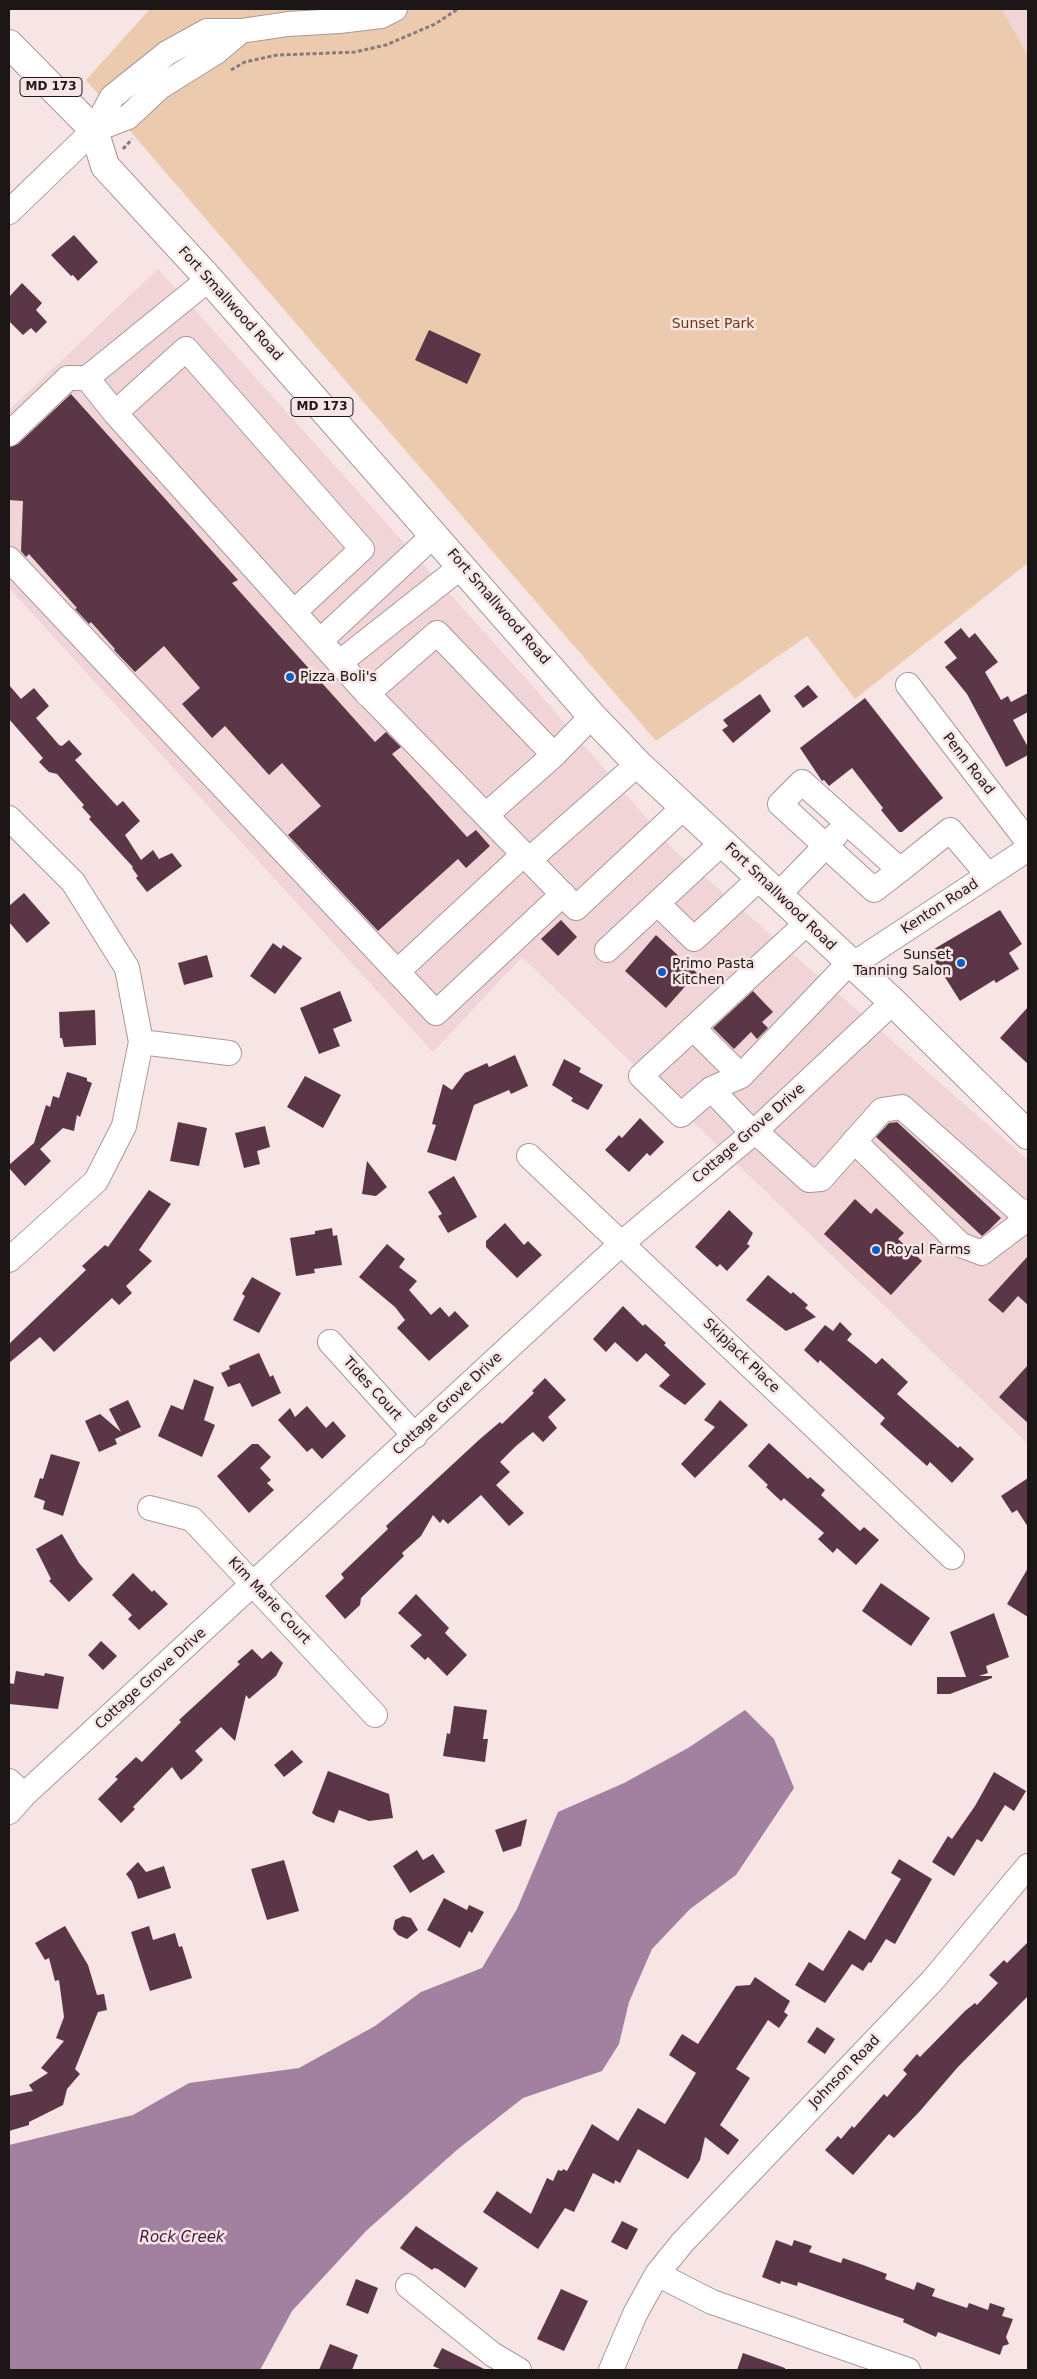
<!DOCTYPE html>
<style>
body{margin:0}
#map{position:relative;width:1037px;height:2379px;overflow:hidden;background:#f7e4e4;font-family:"DejaVu Sans",sans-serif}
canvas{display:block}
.frame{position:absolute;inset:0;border:10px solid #1c1616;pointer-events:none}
</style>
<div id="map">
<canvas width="1037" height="2379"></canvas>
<div class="frame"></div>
</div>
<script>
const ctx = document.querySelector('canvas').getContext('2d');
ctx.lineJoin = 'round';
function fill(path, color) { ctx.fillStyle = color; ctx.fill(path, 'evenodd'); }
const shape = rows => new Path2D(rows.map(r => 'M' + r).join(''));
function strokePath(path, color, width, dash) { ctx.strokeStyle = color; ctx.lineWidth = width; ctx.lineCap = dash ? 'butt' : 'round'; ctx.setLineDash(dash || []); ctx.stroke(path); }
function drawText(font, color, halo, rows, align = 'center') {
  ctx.font = font + ' "DejaVu Sans",sans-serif'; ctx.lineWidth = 5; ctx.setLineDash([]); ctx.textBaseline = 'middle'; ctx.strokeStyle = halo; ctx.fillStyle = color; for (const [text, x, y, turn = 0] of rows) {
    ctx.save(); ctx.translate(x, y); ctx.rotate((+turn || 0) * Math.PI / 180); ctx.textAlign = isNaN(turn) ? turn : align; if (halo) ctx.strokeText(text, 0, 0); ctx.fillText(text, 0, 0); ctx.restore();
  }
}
fill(shape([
 [1002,9,1028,9,1028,56],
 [158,269,537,691,674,850,1028,1160,1028,1444,522,957,433,1052,9,588,9,410]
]), '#f1d4d5');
fill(shape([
 [150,9,1002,9,1028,56,1028,563,855,699,807,636,656,741,86,80]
]), '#eccaae');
fill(shape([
 [745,1710,774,1739,794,1788,736,1875,690,1909,652,1949,629,2002,619,2044,602,2071,523,2098,458,2149,366,2231,292,2311,260,2370,9,2370,9,2145,133,2115,189,2083,299,2068,375,2026,421,1992,482,1968,517,1909,558,1812,624,1783,688,1748]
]), '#a1819f');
fill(shape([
 [74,235,98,262,78,281,73,275,71,276,51,255],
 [22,283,42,303,36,310,47,322,36,333,31,328,23,335,9,321,9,297],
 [429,330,481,354,467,384,415,360],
 [71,394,238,580,232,583,375,742,386,732,401,747,392,754,467,837,476,830,490,846,466,868,458,859,378,931,288,835,321,806,282,763,269,775,225,726,212,738,182,704,200,688,164,646,135,672,114,650,115,649,91,622,89,624,75,609,77,608,29,554,26,557,21,551,23,501,9,500,9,447,18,444],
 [961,628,969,638,975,633,998,662,985,672,1001,700,1008,696,1011,702,1028,693,1028,712,1013,720,1028,747,1028,755,1006,767,967,694,945,667,957,658,944,642],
 [9,685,21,699,34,688,49,706,36,718,59,745,62,746,69,740,82,754,75,760,117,806,123,801,140,821,125,835,141,860,153,850,159,859,172,853,182,866,147,892,136,878,138,876,132,868,133,867,89,819,91,817,82,807,84,805,57,774,49,772,39,762,43,758,9,719],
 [808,685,818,697,803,708,794,696],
 [760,694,771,711,733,743,722,730,728,726,723,720],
 [865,698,943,798,902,832,899,832,881,810,883,808,852,768,829,786,824,780,822,781,800,748],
 [24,893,50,923,27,943,9,922,9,906],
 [1000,910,1022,944,1009,953,1019,969,996,983,994,980,960,1001,929,952],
 [561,920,577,937,558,956,541,939],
 [656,935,697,973,666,1008,625,971],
 [273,943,281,949,283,945,302,958,275,994,250,976],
 [207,955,213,977,184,985,178,963],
 [340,991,352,1021,333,1029,340,1046,319,1054,300,1008],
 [753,991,773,1012,762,1022,768,1028,757,1039,751,1032,734,1049,713,1028],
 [1028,1007,1028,1064,1000,1038],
 [95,1010,96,1045,64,1047,62,1038,60,1038,59,1012],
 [515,1055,528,1086,511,1094,509,1090,474,1105,456,1161,427,1152,436,1125,432,1124,443,1084,452,1090,465,1073,487,1063,489,1067],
 [564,1059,581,1068,579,1072,603,1085,588,1110,571,1101,573,1098,552,1085],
 [67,1072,87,1078,87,1081,92,1083,80,1117,77,1115,74,1131,63,1128,40,1149,51,1161,25,1186,9,1168,9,1165,34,1143,46,1105,50,1107,53,1096,59,1098],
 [305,1076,341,1095,323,1128,287,1107],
 [640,1118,664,1142,650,1156,647,1153,629,1172,605,1150,619,1135,622,1138],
 [178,1122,207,1128,199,1166,170,1161],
 [897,1122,1001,1218,989,1230,982,1236,876,1137,889,1123],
 [265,1126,270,1147,257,1151,260,1164,244,1168,235,1133],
 [367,1161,387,1187,376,1196,362,1194],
 [454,1176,477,1217,448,1233,438,1216,442,1214,428,1192],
 [149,1190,171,1204,139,1250,152,1261,126,1286,132,1293,119,1305,112,1298,54,1352,40,1337,9,1363,9,1344,86,1270,82,1266,105,1245,108,1247],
 [855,1199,871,1214,876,1208,904,1233,898,1239,922,1261,891,1295,824,1234],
 [729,1210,753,1233,747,1244,750,1246,727,1271,720,1264,717,1267,695,1247],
 [505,1223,524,1245,528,1241,542,1255,517,1278,486,1247,486,1241],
 [332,1228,333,1236,337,1235,342,1265,314,1269,315,1273,296,1276,290,1238,315,1234,315,1231],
 [387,1244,405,1259,399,1267,417,1281,409,1290,431,1315,440,1307,449,1317,455,1311,469,1326,429,1361,397,1328,405,1320,395,1307,359,1277],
 [1028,1256,1028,1305,1018,1296,1003,1313,988,1300],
 [768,1275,791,1294,793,1292,808,1305,805,1308,816,1317,786,1331,746,1300],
 [252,1277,281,1293,259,1333,233,1320,245,1296,242,1294],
 [623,1306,643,1326,645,1324,666,1343,664,1345,706,1384,685,1405,659,1386,670,1375,646,1353,637,1362,615,1342,606,1352,593,1339],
 [840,1322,852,1334,847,1340,862,1352,876,1364,882,1358,908,1382,897,1394,958,1448,960,1446,974,1459,952,1483,930,1462,927,1466,880,1424,885,1418,820,1360,818,1363,804,1350,825,1325,833,1331],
 [259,1353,270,1377,273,1375,281,1393,252,1407,240,1383,228,1387,221,1373,230,1369,229,1366],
 [1028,1365,1028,1423,999,1397],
 [545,1378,566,1400,548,1417,557,1428,543,1442,533,1432,516,1446,500,1462,510,1472,496,1485,524,1513,509,1526,481,1495,448,1524,443,1519,440,1523,433,1515,421,1536,402,1553,404,1556,361,1598,360,1605,345,1619,325,1596,344,1578,341,1574,388,1529,386,1526,480,1439,500,1422,502,1424,534,1393,532,1391],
 [194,1379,214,1387,204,1420,215,1425,202,1457,158,1436,171,1405,183,1410],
 [128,1400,141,1427,115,1439,117,1444,99,1452,85,1421,100,1414,121,1432,109,1409],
 [720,1400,748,1425,695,1478,681,1464,715,1427,704,1420],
 [307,1406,326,1428,333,1421,346,1436,322,1459,312,1448,307,1452,278,1420,290,1408,295,1417],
 [769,1443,808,1479,810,1477,825,1490,821,1495,860,1531,864,1527,879,1540,856,1565,837,1548,833,1553,818,1539,824,1533,784,1498,781,1501,766,1487,768,1485,748,1466],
 [252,1444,258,1444,271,1457,260,1468,271,1480,267,1483,274,1490,249,1513,217,1476],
 [51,1454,80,1462,63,1516,43,1509,45,1501,34,1497,40,1478,43,1479],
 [1028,1478,1028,1527,1017,1510,1012,1513,1001,1496],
 [62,1534,79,1563,93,1579,69,1602,49,1581,51,1579,36,1549],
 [1028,1568,1028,1617,1007,1604],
 [133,1573,152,1592,154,1590,168,1604,139,1630,128,1619,132,1615,112,1595],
 [881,1583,930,1618,911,1646,862,1611],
 [416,1594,449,1628,445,1633,467,1655,447,1676,428,1657,425,1660,410,1646,422,1635,398,1613],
 [994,1613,1009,1657,986,1666,988,1673,979,1676,992,1676,992,1678,950,1694,937,1694,937,1677,966,1677,950,1632],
 [101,1641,117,1656,103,1670,88,1655],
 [252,1649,262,1659,271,1651,283,1663,276,1676,249,1699,246,1695,235,1741,221,1727,195,1751,203,1760,191,1772,181,1780,172,1767,133,1807,135,1809,121,1823,98,1799,118,1779,115,1777,136,1757,142,1762,181,1722,179,1720,240,1664,237,1662],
 [16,1671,44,1676,45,1673,64,1677,58,1709,9,1704,9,1683,14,1684],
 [454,1706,487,1710,483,1739,488,1739,485,1762,443,1756,447,1733,450,1734],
 [292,1750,303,1762,284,1777,274,1765],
 [328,1771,389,1794,393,1818,369,1821,339,1810,334,1823,316,1816,312,1813],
 [994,1772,1026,1791,1014,1811,1005,1805,982,1842,977,1839,954,1876,932,1862,948,1836,952,1839,975,1806],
 [527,1819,521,1846,503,1852,495,1830],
 [417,1850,423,1860,433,1854,445,1872,410,1893,393,1866],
 [899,1859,932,1879,895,1944,886,1939,871,1963,869,1962,863,1971,852,1964,825,2003,795,1985,809,1962,823,1971,849,1930,865,1940,901,1879,891,1873],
 [284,1860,299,1911,267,1920,251,1869],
 [138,1862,146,1872,164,1866,171,1888,138,1899,132,1882,126,1874],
 [444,1898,467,1910,469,1905,484,1912,472,1933,469,1931,460,1948,427,1930],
 [403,1916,411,1918,418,1930,407,1939,398,1935,393,1929,395,1920],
 [65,1926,88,1965,97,1995,104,1994,107,2010,98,2012,75,2069,80,2074,67,2089,63,2105,29,2122,29,2125,9,2131,9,2096,33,2091,29,2085,48,2073,41,2068,64,2041,56,2038,64,2017,59,1980,55,1981,49,1958,45,1960,35,1943],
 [149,1926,153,1940,175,1933,179,1947,182,1946,192,1978,150,1991,131,1932],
 [1028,1942,1028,1996,957,2068,920,2111,894,2138,889,2134,853,2175,825,2150,838,2136,841,2139,852,2126,854,2128,884,2094,887,2097,907,2074,903,2070,917,2054,920,2057,965,2011,975,2003,977,2005,998,1983,989,1975,1004,1960,1007,1963],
 [755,1977,790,2001,784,2012,788,2015,779,2028,768,2020,736,2069,750,2078,720,2125,739,2140,728,2155,705,2137,700,2160,688,2179,638,2149,620,2183,615,2180,614,2184,593,2173,574,2212,565,2208,538,2249,483,2212,497,2191,531,2214,547,2178,553,2181,558,2170,562,2171,563,2169,567,2171,592,2124,618,2141,638,2108,665,2124,696,2073,669,2055,682,2034,698,2044,736,1986,750,1985],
 [817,2027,835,2039,825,2054,807,2042],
 [622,2221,638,2229,627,2250,611,2242],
 [416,2226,478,2268,465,2288,438,2269,434,2268,432,2270,400,2248],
 [776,2240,792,2246,794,2240,812,2246,809,2252,841,2263,843,2258,863,2265,887,2274,885,2279,914,2290,917,2282,935,2289,932,2296,967,2308,969,2303,988,2310,990,2303,1005,2308,1002,2316,1013,2319,1006,2337,1009,2344,1003,2346,1000,2355,938,2332,936,2337,903,2322,904,2319,798,2282,797,2286,781,2281,780,2284,762,2277],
 [356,2279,378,2288,368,2314,346,2305],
 [561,2289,588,2301,564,2351,537,2339],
 [330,2344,358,2355,352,2370,319,2370],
 [442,2348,486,2370,442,2370,433,2366],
 [743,2353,785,2368,785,2370,737,2370]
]), '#5b3646');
const minor = shape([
 [94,130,128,117,160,87,216,52,241,31],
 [9,212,94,130,112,97,167,53,207,31,241,31,288,24,339,21,381,16,395,9],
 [209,279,87,378,115,413,363,689,576,908,685,806],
 [115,413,186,349,362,549,294,612],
 [9,434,68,378,87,378],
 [9,559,436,1013,563,894],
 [320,641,435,534],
 [339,663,462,566],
 [908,685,1028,842],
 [367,694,437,633,554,755],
 [486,815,554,755,592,716],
 [9,818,73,882,127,968,141,1042,124,1126,96,1181,9,1260],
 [529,860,638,764],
 [900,870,802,782,780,804,874,890,900,870,950,830,988,875],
 [778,895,836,835],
 [658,904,694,939,760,878],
 [607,950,723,842],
 [852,965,1028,849],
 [397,972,524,854],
 [693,1028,741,1076],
 [141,1042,229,1053],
 [711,1089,741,1076,849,963],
 [755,1131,809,1180,821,1179,882,1110,902,1107,1017,1209,1028,1214],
 [753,1133,711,1089,681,1115,641,1076,807,923],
 [854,1141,961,1245,982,1253,1028,1218],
 [529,1156,952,1557],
 [330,1342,415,1436],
 [150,1508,192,1519,375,1715],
 [9,1781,24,1795],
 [9,1812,24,1795,622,1243,753,1133,893,1002],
 [657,2274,712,2302,908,2370],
 [408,2286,492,2354,519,2370],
 [611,2370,635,2314,657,2274,682,2243,933,1980,1028,1866]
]);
const major = shape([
 [9,44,94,130,105,166,209,279,592,716,638,764,893,1002,1028,1135]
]);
strokePath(minor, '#aa9898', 26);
strokePath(major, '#aa9898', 30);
strokePath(shape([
 [231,70,245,62,277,55,355,52,386,45,435,24,458,9],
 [123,149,132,139]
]), '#877a7a', 3, [4, 2.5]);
strokePath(minor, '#fff', 24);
strokePath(major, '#fff', 28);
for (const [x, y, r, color] of [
 [290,677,5,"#095fc8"],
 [961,963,5,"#095fc8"],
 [662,972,5,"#095fc8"],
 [876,1250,5,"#095fc8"]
]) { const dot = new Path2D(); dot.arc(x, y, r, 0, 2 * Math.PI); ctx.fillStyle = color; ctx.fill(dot); strokePath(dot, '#f7e4e4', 2); }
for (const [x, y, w] of [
 [51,87,62],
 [322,407,62]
]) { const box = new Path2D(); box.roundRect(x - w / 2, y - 9.5, w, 19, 4); ctx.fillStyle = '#f7e4e4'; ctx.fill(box); strokePath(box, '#1c1616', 1); }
drawText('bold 12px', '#1c1616', null, [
 ["MD 173",51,87],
 ["MD 173",322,407]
]);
drawText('14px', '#1c1616', '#f7e4e4', [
 ["Fort Smallwood Road",230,304,48],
 ["Fort Smallwood Road",498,607,49],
 ["Penn Road",968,764,52],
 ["Fort Smallwood Road",780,897,44],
 ["Kenton Road",940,907,-33],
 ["Cottage Grove Drive",749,1134,-41],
 ["Skipjack Place",741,1356,44],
 ["Tides Court",372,1389,48],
 ["Cottage Grove Drive",448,1404,-43],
 ["Kim Marie Court",269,1601,47],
 ["Cottage Grove Drive",151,1679,-42],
 ["Johnson Road",845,2072,-46]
]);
drawText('14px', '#683c08', '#f7e4e4', [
 ["Sunset Park",713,324]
]);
drawText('14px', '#1c1616', '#f7e4e4', [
 ["Pizza Boli's",300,677],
 ["Sunset",951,955,"right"],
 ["Tanning Salon",951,971,"right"],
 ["Primo Pasta",672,964],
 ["Kitchen",672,980],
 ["Royal Farms",886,1250]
], 'left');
drawText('italic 15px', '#3f163e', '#f7e4e4', [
 ["Rock Creek",182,2238]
]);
</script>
